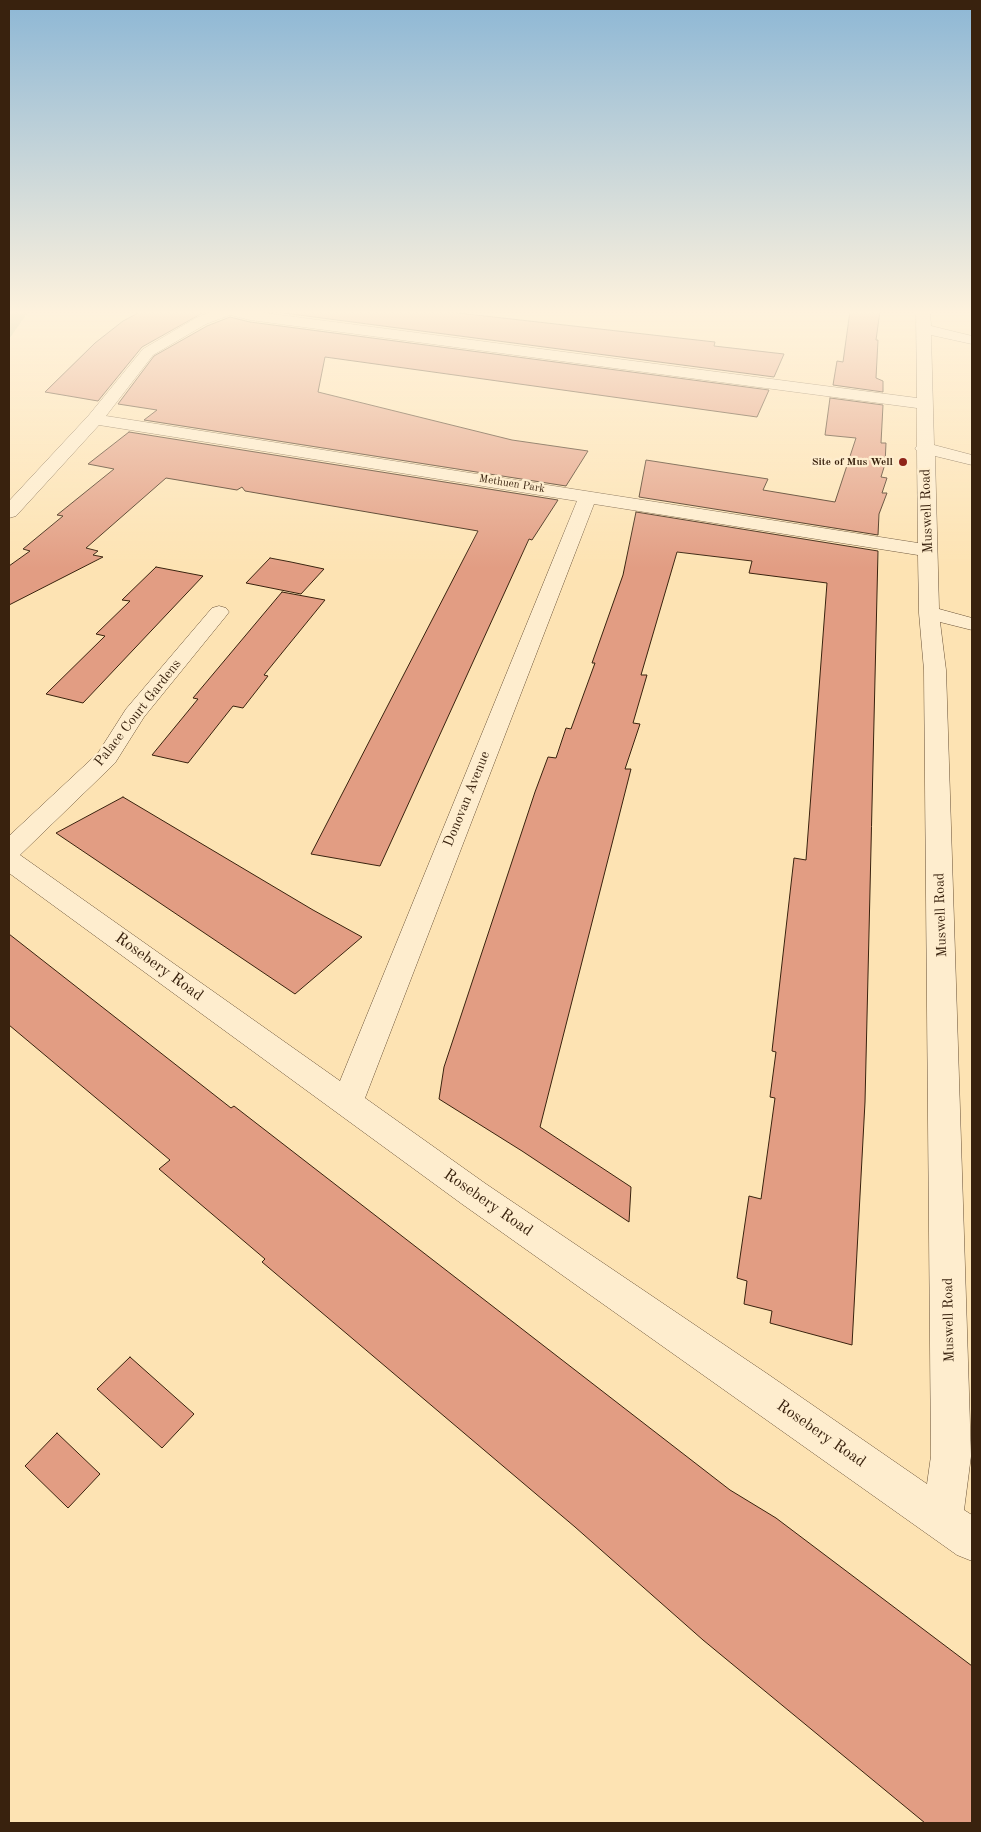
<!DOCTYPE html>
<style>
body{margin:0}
#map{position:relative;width:981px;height:1832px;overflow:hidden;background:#fde3b3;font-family:"Old Standard TT",serif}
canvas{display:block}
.frame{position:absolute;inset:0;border:10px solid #39220e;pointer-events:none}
</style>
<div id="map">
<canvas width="981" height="1832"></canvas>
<div class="frame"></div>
</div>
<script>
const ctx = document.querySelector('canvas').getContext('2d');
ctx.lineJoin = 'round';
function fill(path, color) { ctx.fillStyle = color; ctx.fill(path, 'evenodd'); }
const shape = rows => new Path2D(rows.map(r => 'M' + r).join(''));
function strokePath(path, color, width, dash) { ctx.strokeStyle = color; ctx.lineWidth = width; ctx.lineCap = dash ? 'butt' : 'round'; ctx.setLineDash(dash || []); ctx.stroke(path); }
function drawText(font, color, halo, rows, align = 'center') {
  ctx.font = font + ' "Old Standard TT",serif'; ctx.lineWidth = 4.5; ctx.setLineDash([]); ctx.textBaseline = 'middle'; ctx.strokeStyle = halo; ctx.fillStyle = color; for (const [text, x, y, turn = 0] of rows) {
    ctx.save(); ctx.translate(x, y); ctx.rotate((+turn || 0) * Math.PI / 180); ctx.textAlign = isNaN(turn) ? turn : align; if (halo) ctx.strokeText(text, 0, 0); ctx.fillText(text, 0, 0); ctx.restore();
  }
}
fill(shape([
 [9,311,29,311,9,339]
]), '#bac590');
const building = shape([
 [142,311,206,311,142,347,98,401,45,392,95,343,123,321,142,311],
 [268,311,441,311,688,339,715,342,714,346,784,354,774,377,268,311],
 [850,311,880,311,876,340,878,340,876,378,883,381,883,392,833,385,837,361,843,362,850,311],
 [230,317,250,322,769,390,757,417,325,357,318,392,512,440,588,451,566,486,144,420,157,410,118,404,154,356,207,326,230,317],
 [830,398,883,405,881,443,886,443,885,464,881,477,887,478,882,493,887,493,879,514,878,535,639,497,646,460,768,479,763,490,835,502,856,438,825,435,830,398],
 [129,432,558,500,532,540,529,539,380,866,311,854,478,531,245,491,242,487,237,490,166,478,86,548,98,551,93,555,103,557,9,605,9,566,30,551,23,549,63,516,57,515,114,469,88,464,129,432],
 [636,512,878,551,865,1102,852,1345,770,1323,772,1311,744,1304,747,1281,737,1278,749,1196,761,1199,775,1098,770,1097,776,1052,772,1051,794,858,806,860,827,583,749,573,752,561,677,552,641,675,647,675,633,723,640,724,625,769,631,769,540,1127,631,1187,629,1222,522,1151,439,1099,444,1067,535,792,548,757,556,758,566,728,571,729,595,663,592,663,623,575,636,512],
 [270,558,291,562,324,569,301,594,246,583,270,558],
 [156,567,203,576,83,703,46,694,105,636,96,634,130,601,122,600,156,567],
 [282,592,325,600,264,675,268,676,243,708,233,706,188,763,152,755,198,699,193,698,282,592],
 [123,797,313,910,362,937,295,994,56,833,123,797],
 [9,934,231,1108,234,1106,730,1490,776,1518,972,1666,972,1823,925,1823,703,1640,575,1527,262,1262,265,1259,159,1169,170,1160,9,1025,9,934],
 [130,1357,194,1414,162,1448,97,1389,130,1357],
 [57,1433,100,1474,68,1508,25,1466,57,1433]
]);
fill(building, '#e29d83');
strokePath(building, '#39220e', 1);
const minor = shape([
 [212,311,250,311,917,398,916,311,930,311,931,326,972,336,972,344,931,335,934,445,972,455,972,465,935,456,939,609,972,618,972,630,940,622,946,670,971,1456,964,1510,972,1515,972,1561,957,1555,462,1204,9,873,9,836,98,753,126,709,212,608,219,606,226,608,229,612,226,616,144,717,115,763,20,855,340,1081,577,501,99,425,16,516,9,518,9,501,89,415,143,349,196,318,212,311],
 [230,315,250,320,917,408,917,446,915,448,917,451,918,543,106,416,153,355,206,324,230,315],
 [594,504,918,555,919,613,924,670,931,1456,927,1484,769,1375,486,1184,365,1098,594,504]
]);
strokePath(minor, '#6a5237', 1);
fill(minor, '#feedce');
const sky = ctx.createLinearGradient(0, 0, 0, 568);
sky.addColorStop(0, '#8db7d5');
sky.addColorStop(0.55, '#fef2dd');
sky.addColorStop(1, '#fef2dd00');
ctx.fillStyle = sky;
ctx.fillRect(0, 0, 981, 568);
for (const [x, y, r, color] of [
 [903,462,5,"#8f2418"]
]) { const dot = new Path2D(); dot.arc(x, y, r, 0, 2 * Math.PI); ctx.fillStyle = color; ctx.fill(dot); strokePath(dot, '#feedce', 2); }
drawText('bold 11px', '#39220e', '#feedce', [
 ["Site of Mus Well",893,462]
], 'right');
drawText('11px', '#39220e', '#feedce', [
 ["Methuen Park",512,484,9]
]);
drawText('14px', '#39220e', '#feedce', [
 ["Muswell Road",927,511,-92],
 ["Palace Court Gardens",138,713,-52],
 ["Donovan Avenue",467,799,-68],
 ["Muswell Road",941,915,-92],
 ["Muswell Road",949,1320,-91]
]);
drawText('16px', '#39220e', '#feedce', [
 ["Rosebery Road",159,967,36],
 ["Rosebery Road",488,1203,35],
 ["Rosebery Road",821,1434,35]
]);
</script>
